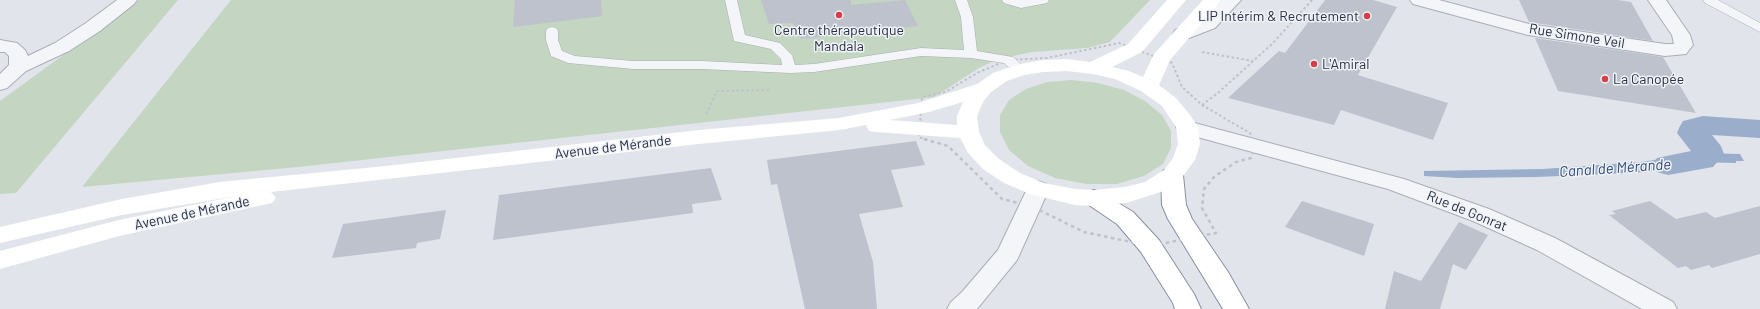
<!DOCTYPE html>
<meta charset="utf-8">
<style>
body{margin:0}
canvas{display:block;background:#e1e4ea}
</style>
<canvas width="1760" height="309"></canvas>
<script>
const ctx = document.querySelector('canvas').getContext('2d');
ctx.lineJoin = 'round';
function fill(path, color) { ctx.fillStyle = color; ctx.fill(path, 'evenodd'); }
const shape = rows => new Path2D(rows.map(r => 'M' + r).join(''));
function strokePath(path, color, width, dash) { ctx.strokeStyle = color; ctx.lineWidth = width; ctx.lineCap = dash ? 'butt' : 'round'; ctx.setLineDash(dash || []); ctx.stroke(path); }
function drawText(font, color, halo, rows, align = 'center') {
  ctx.font = font + ' Barlow,sans-serif'; ctx.lineWidth = 3; ctx.setLineDash([]); ctx.textBaseline = 'middle'; ctx.strokeStyle = halo; ctx.fillStyle = color; for (const [text, x, y, turn = 0] of rows) {
    ctx.save(); ctx.translate(x, y); ctx.rotate((+turn || 0) * Math.PI / 180); ctx.textAlign = isNaN(turn) ? turn : align; if (halo) ctx.strokeText(text, 0, 0); ctx.fillText(text, 0, 0); ctx.restore();
  }
}
fill(shape([
 [139,0,178,0,16,193,0,194,0,101],
 [231,0,1150,0,1110,42,1087,48,1032,52,998,59,979,68,934,97,298,167,82,187],
 [1072,80,1098,83,1124,90,1145,101,1162,115,1171,131,1171,148,1163,164,1144,176,1117,184,1086,184,1055,178,1028,166,1009,150,1000,132,1000,115,1009,100,1026,89,1047,82]
]), '#c4d5c1');
fill(shape([
 [1699,153,1740,154,1744,161,1736,161,1736,163,1692,162,1649,172,1537,177,1458,178,1424,176,1424,171,1543,169,1641,162]
]), '#9aaecc');
fill(shape([
 [1703,116,1760,120,1760,138,1712,135,1721,146,1724,154,1713,167,1668,175,1657,172,1652,165,1657,158,1691,151,1677,133,1679,128,1683,121,1703,116]
]), '#9aaecc');
fill(shape([
 [515,0,601,0,602,16,513,27],
 [761,0,851,0,851,5,905,0,918,26,801,39,793,23,769,24],
 [1325,0,1373,0,1397,7,1358,75,1448,103,1433,140,1341,110,1334,125,1228,98,1279,51,1285,53],
 [1519,0,1618,0,1631,2,1653,41,1529,22],
 [1535,38,1663,57,1696,113,1558,91],
 [916,141,925,165,891,170,903,207,859,214,873,262,877,309,805,309,777,184,771,185,767,160],
 [711,168,722,200,692,204,693,213,493,240,499,195],
 [1302,201,1374,224,1364,256,1285,227],
 [1650,201,1676,219,1706,212,1715,218,1760,206,1760,254,1712,268,1709,265,1691,270,1686,266,1678,268,1609,215,1616,214,1612,211],
 [446,210,440,239,417,243,416,248,332,258,343,224],
 [1459,222,1488,235,1466,270,1453,264,1440,309,1385,309,1394,271,1421,281]
]), '#bdc2cd');
const lane = shape([
 [725,0,737,0,745,35,780,43,792,55,795,65,814,64,921,48,964,50,961,17,955,0,967,0,973,17,977,51,1013,57,1027,70,1025,73,1020,74,1015,73,1004,63,971,58,921,56,814,72,790,73,702,69,633,69,568,63,551,56,546,40,546,31,548,28,552,27,556,28,558,31,558,40,562,51,575,56,633,61,702,61,782,65,781,59,771,49,734,41,725,0],
 [1002,0,1049,0,1047,3,1021,8,1004,3,1002,0],
 [1703,0,1718,0,1760,23,1760,32,1705,3,1703,0]
]);
const street = shape([
 [117,0,137,0,134,4,100,31,69,51,26,71,7,88,0,90,0,74,9,65,9,56,5,52,0,52,0,40,17,43,25,50,28,56,55,43,86,23,117,0],
 [1222,0,1241,0,1215,28,1189,38,1182,40,1175,38,1173,34,1175,30,1203,20,1222,0],
 [1410,0,1439,0,1529,24,1665,44,1674,44,1672,35,1648,0,1666,0,1690,35,1693,45,1686,54,1665,56,1528,35,1413,4,1410,0],
 [1187,121,1404,179,1489,209,1555,238,1673,302,1677,309,1642,309,1537,250,1473,221,1388,189,1179,132,1176,127,1179,122,1187,121],
 [1038,181,1046,184,1049,189,1017,260,977,309,947,309,951,302,962,292,998,250,1027,189,1030,184,1038,181]
]);
const highway = shape([
 [1172,168,1180,170,1183,175,1186,205,1192,219,1228,272,1249,309,1223,309,1168,219,1162,205,1161,175,1164,170,1172,168],
 [1094,190,1102,193,1133,212,1159,240,1194,294,1201,309,1175,309,1173,303,1141,252,1117,224,1086,203,1082,198,1086,193,1094,190]
]);
strokePath(lane, '#aaaeb8', 1);
strokePath(street, '#aaaeb8', 2);
strokePath(highway, '#878fa2', 2);
strokePath(shape([
 [1202,52,1253,61],
 [1202,105,1219,92,1273,43,1312,0],
 [706,114,717,91,770,90],
 [927,140,919,137,922,97,945,92,979,72,1008,60,1047,58,1119,43,1172,63,1182,87,1202,105,1250,133,1253,140]
]), '#bfc2c9', 2, [2.5, 2.5]);
strokePath(shape([
 [924,139,948,146,1002,199,1031,206,1084,232,1150,246,1216,233,1202,208,1204,189,1214,177,1236,162,1251,158,1256,146,1253,139]
]), '#bfc2c9', 2.5, [3.5, 3.5]);
fill(lane, '#f4f5f8');
fill(street, '#f4f5f8');
fill(shape([
 [1167,0,1186,0,1142,52,1112,67,1129,71,1143,77,1154,54,1203,0,1222,0,1170,60,1159,85,1176,98,1190,115,1198,127,1200,144,1195,160,1180,180,1161,192,1126,203,1094,206,1075,205,1030,194,1004,183,983,169,968,153,960,138,876,132,869,131,866,125,839,130,699,144,271,192,276,198,272,203,119,236,0,269,0,251,119,220,237,196,122,215,0,243,0,227,122,199,220,182,386,166,699,130,839,118,918,103,977,84,993,73,1020,64,1043,60,1067,59,1090,62,1128,44,1167,0],
 [1067,71,1093,74,1115,79,1141,91,1162,106,1176,127,1178,144,1173,158,1164,170,1145,182,1125,187,1094,190,1075,189,1044,183,1020,173,999,159,985,145,979,132,977,116,983,102,991,92,1007,81,1024,75,1043,72,1067,71],
 [963,102,957,116,957,125,890,120,929,112,963,102]
]), '#fff');
fill(highway, '#fff');
for (const [x, y, r, color] of [
 [839,15,4,"#d63f48"],
 [1367,16,4,"#d63f48"],
 [1314,64,4,"#d63f48"],
 [1605,79,4,"#d63f48"]
]) { const dot = new Path2D(); dot.arc(x, y, r, 0, 2 * Math.PI); ctx.fillStyle = color; ctx.fill(dot); strokePath(dot, '#f0f3f7', 1.5); }
drawText('14px', '#282f43', '#f0f3f7', [
 ["LIP Intérim & Recrutement",1359,16,"right"],
 ["Centre thérapeutique",839,30,"center"],
 ["Mandala",839,46,"center"],
 ["L'Amiral",1322,64],
 ["La Canopée",1613,79]
], 'left');
drawText('14px', '#282f43', '#f0f3f7', [
 ["Rue Simone Veil",1577,36,9],
 ["Avenue de Mérande",613,147,-7],
 ["Rue de Gonrat",1467,211,22],
 ["Avenue de Mérande",192,213,-12]
]);
drawText('italic 15px', '#304a79', '#f0f3f7', [
 ["Canal de Mérande",1615,168,-4]
]);
</script>
